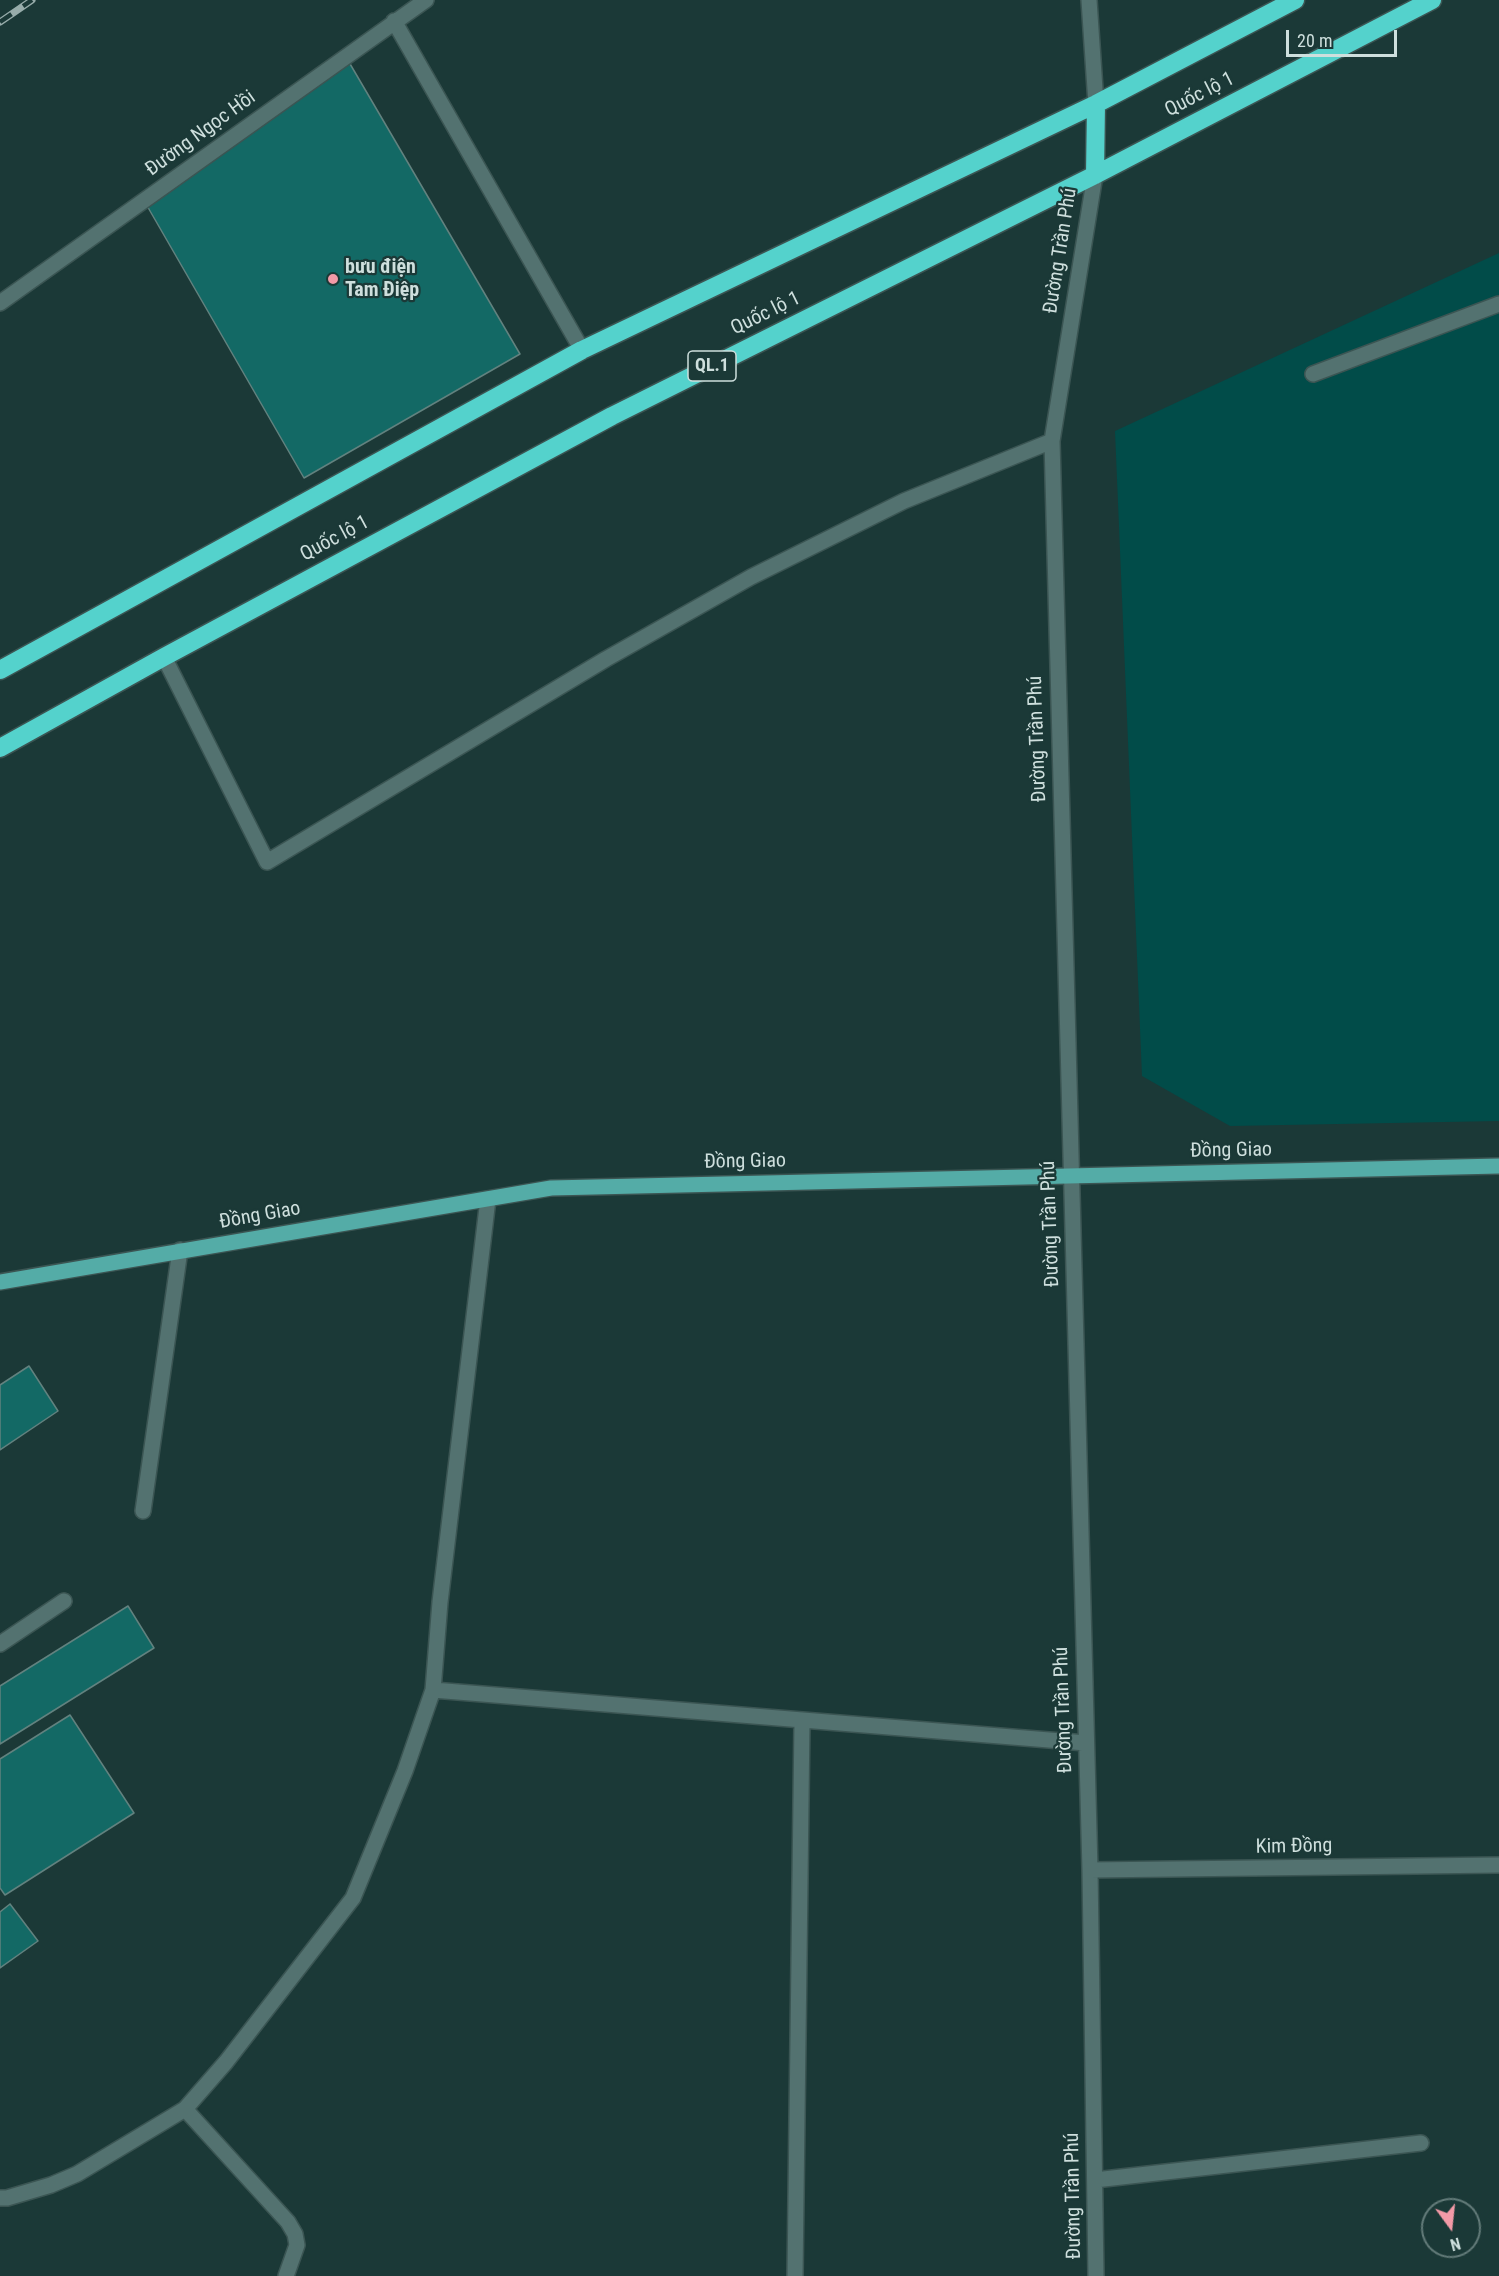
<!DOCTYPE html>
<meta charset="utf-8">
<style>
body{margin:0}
#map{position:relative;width:1499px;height:2276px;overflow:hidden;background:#1b3937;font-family:"Roboto Condensed",sans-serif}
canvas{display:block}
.north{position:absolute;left:1421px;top:2198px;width:60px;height:60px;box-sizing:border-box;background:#1b3937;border:2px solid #637b79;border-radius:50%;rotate:165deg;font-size:16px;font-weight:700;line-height:24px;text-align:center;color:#cedfdd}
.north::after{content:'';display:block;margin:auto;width:21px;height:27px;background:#f39aa7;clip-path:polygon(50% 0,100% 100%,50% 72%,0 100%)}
.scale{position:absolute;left:1286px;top:30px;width:111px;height:27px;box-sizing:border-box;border:3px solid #cedfdd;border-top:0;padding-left:8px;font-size:18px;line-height:21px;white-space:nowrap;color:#cedfdd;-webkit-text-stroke:4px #1b3937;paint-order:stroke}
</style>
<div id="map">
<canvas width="1499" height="2276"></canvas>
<div class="north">N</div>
<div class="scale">20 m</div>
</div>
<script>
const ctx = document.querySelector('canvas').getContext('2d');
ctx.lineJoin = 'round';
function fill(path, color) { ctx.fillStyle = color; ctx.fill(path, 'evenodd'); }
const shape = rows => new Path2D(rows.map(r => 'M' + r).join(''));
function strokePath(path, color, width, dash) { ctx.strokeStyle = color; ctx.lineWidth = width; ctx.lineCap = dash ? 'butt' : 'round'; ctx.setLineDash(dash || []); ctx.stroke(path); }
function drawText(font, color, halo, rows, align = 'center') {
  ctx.font = font + ' "Roboto Condensed",sans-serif'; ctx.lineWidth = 4.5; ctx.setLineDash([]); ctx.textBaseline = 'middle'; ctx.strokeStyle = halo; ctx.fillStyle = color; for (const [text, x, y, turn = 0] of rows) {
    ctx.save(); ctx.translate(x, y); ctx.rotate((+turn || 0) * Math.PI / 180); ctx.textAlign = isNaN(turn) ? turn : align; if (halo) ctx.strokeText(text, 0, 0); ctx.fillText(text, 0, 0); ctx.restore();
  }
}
fill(shape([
 [1499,253,1499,1121,1230,1126,1142,1076,1115,431]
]), '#014c49');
const building = shape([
 [346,57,520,354,304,478,146,204,346,57],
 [29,1366,58,1411,0,1450,0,1385,29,1366],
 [128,1606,154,1648,0,1744,0,1686,128,1606],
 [70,1715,134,1813,5,1895,0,1888,0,1759,70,1715],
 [10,1904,38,1941,0,1968,0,1912,10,1904]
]);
fill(building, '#136965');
strokePath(building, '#62827f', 1.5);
const minor = shape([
 [1089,0,1096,104],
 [394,21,582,350],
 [1095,175,1052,441,1090,1870,1096,2276],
 [0,303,426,0],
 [1313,374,1499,304],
 [164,657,267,862,606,659,751,577,904,501,1052,441],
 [143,1511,180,1250],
 [0,1644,64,1601],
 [433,1690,1086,1743],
 [1090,1870,1499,1865],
 [185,2109,288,2222,295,2234,297,2245,286,2276],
 [1095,2180,1421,2143],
 [0,2198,7,2198,51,2185,77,2174,185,2109,226,2062,353,1898,405,1771,433,1690,440,1602,488,1199],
 [795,2276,802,1721]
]);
const major = shape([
 [0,1282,551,1188,1499,1166]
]);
const highway = shape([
 [1095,175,1096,104],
 [0,670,582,350,1096,104,1295,0],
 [0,748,164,657,612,416,1095,175,1432,0]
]);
strokePath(minor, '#3b5553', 18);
strokePath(major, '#3b5553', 18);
strokePath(highway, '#3b5553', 21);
strokePath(minor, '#537270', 15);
strokePath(major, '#54aca7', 15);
strokePath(highway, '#54d2cc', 18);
const rail = shape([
 [0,22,32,0]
]);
strokePath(rail, '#97acaa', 7);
strokePath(rail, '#1b3937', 4.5, [14]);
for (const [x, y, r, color] of [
 [333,279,6,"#f39aa7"]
]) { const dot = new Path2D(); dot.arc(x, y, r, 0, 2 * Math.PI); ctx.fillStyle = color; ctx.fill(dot); strokePath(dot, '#1b3937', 2); }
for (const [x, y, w] of [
 [712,366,48]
]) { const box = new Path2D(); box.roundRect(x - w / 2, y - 15, w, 30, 4.5); ctx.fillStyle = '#1b3937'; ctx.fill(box); strokePath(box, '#cedfdd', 1.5); }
drawText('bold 18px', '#cedfdd', null, [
 ["QL.1",712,366]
]);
drawText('20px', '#cedfdd', '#1b3937', [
 ["Quốc lộ 1",1200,95,-27],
 ["Đường Ngọc Hồi",201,134,-36],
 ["Đường Trần Phú",1061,251,-81],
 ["Quốc lộ 1",766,314,-26],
 ["Quốc lộ 1",335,539,-28],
 ["Đường Trần Phú",1038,739,-92],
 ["Đồng Giao",1231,1151,-1],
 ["Đồng Giao",745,1162,-1],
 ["Đồng Giao",260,1216,-10],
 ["Đường Trần Phú",1051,1224,-92],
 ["Đường Trần Phú",1064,1710,-92],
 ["Kim Đồng",1294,1847,-1],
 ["Đường Trần Phú",1074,2196,-91]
]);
drawText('bold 20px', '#cedfdd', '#1b3937', [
 ["bưu điện",345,268],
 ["Tam Điệp",345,291]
], 'left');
</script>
